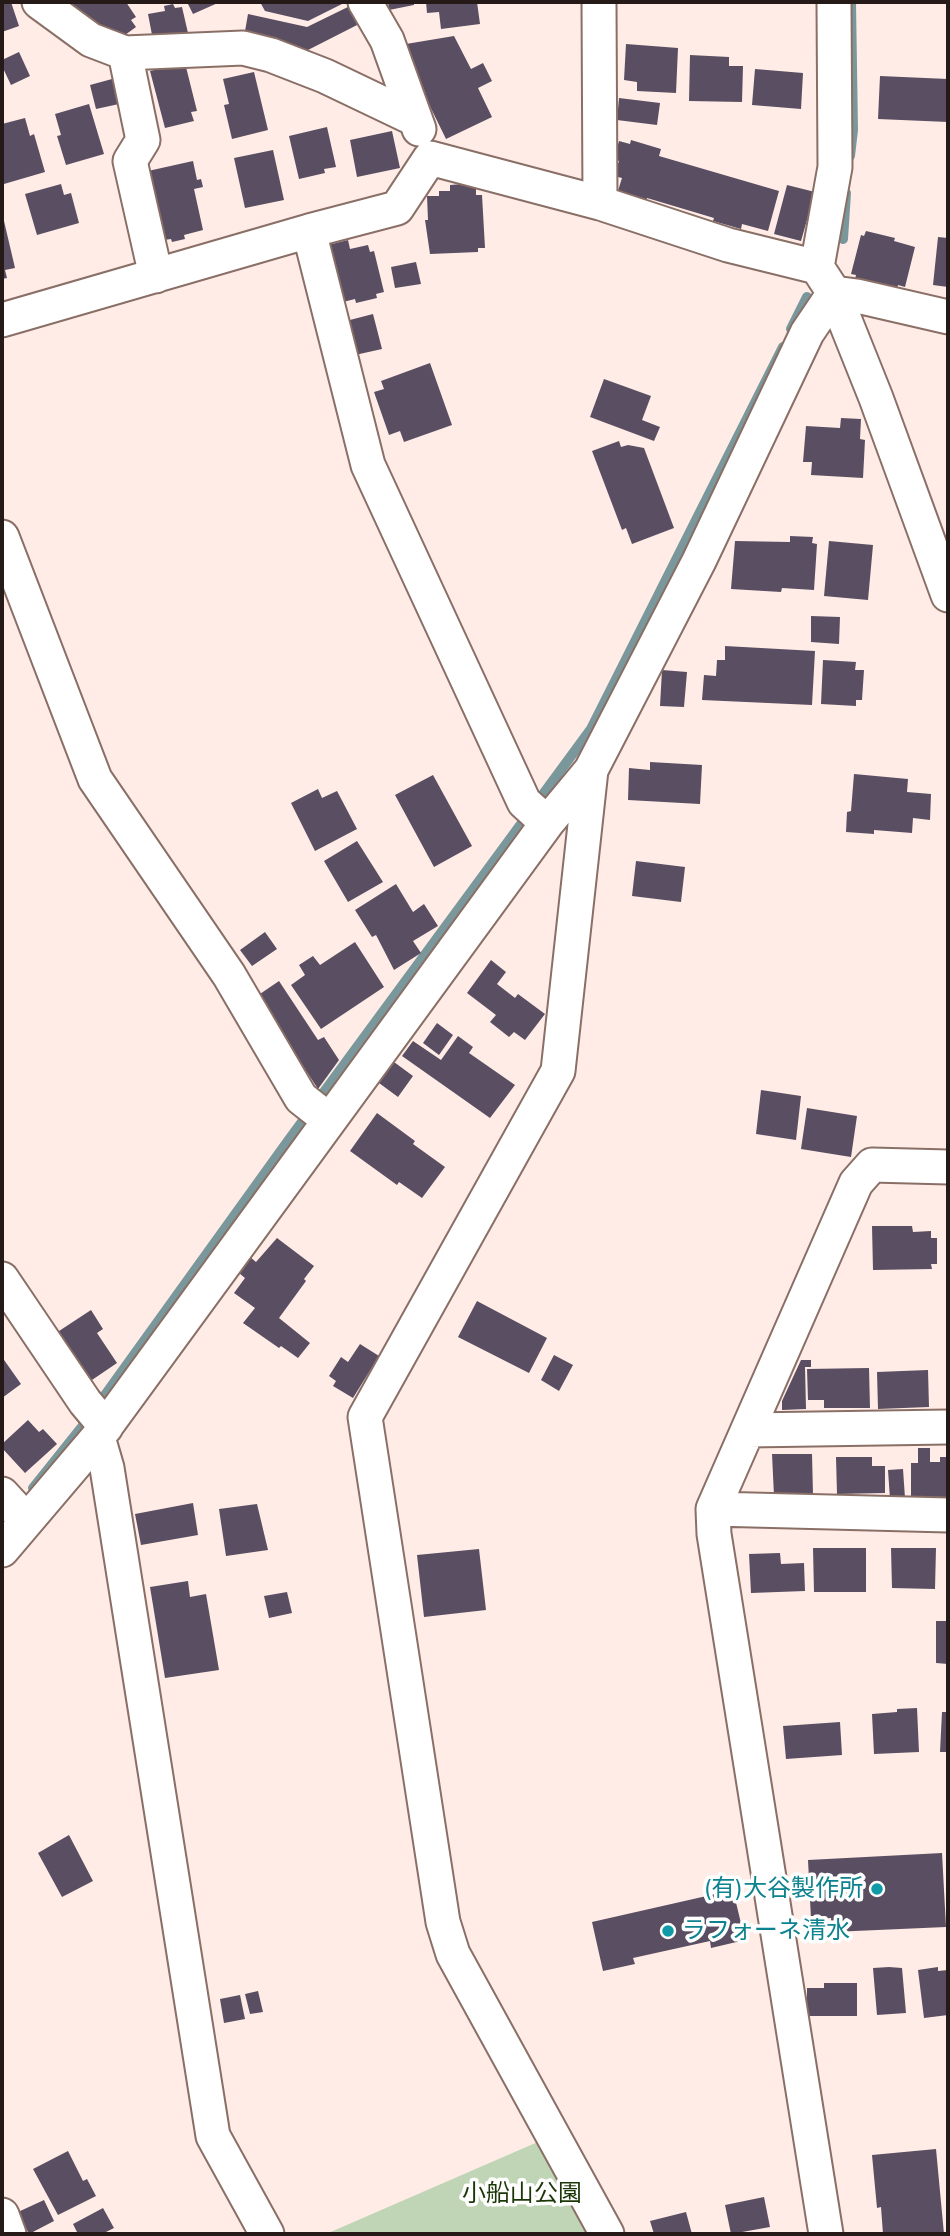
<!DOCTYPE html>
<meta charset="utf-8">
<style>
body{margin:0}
#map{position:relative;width:950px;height:2236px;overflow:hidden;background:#ffece6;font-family:Mulish,sans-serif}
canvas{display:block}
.frame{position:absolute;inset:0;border:4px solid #251a17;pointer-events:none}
</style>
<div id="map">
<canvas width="950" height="2236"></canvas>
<div class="frame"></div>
</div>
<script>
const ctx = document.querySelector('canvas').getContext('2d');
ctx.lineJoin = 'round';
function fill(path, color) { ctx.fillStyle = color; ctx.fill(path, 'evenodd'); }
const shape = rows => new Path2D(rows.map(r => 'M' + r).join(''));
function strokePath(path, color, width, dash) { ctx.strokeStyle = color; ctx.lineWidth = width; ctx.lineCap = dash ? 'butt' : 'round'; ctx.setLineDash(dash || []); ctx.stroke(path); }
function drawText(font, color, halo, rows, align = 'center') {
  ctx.font = font + ' Mulish,"Noto Sans JP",sans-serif'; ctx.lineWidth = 7; ctx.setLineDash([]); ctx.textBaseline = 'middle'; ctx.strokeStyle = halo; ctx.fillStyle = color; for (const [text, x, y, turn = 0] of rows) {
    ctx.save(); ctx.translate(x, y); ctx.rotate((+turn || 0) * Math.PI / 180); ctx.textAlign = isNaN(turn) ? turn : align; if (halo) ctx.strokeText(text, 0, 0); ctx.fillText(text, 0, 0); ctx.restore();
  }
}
fill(shape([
 [540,2141,590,2234,326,2234]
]), '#c0d5b5');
strokePath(shape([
 [850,156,853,130,851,2],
 [843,239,846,193],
 [791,329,807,297],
 [33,1488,85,1423,288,1141,591,729,783,347]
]), '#7a989b', 10);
fill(shape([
 [2,2,11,2,19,26,2,32],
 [68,2,126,2,136,17,131,20,136,27,125,35,79,18],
 [187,2,220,2,193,14],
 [260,2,340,2,342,4,308,21,265,11],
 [388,2,414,2,414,5,389,10],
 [426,2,477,2,480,24,441,29,439,12,427,13],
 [173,4,175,8,182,7,188,33,153,40,148,14,165,11,164,6],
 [352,5,361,23,308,50,244,37,248,14,307,27],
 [454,36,471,69,483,63,492,81,478,88,492,117,446,139,400,45],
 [626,44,678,48,676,93,637,91,637,82,624,80],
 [19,52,30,76,11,85,2,66,2,60],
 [690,55,729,57,729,66,743,66,742,102,689,101],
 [185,63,197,111,191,112,194,121,165,128,150,71],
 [755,69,803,73,801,109,752,105],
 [254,72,268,130,232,139,224,105,229,104,223,79],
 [880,76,948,79,948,122,878,119],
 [112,79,119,104,96,109,90,85],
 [619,98,660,103,657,125,617,120],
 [89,104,104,154,66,165,57,136,61,135,55,114],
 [25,118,30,136,34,134,45,172,4,184,2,175,2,124],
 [327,127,336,167,324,169,325,173,299,179,289,136],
 [392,131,400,168,357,177,350,140],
 [631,140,661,149,659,156,779,191,768,231,742,224,741,229,713,221,714,218,647,198,646,201,617,194,622,178,614,176,619,161,614,159,619,141,630,144],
 [273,150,284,200,245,208,234,158],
 [193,161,197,180,201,179,203,187,194,189,203,230,184,235,185,239,172,242,171,239,164,240,148,171],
 [476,183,476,195,482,195,485,248,478,248,478,252,430,254,425,220,428,220,427,196,439,196,439,191,450,191,450,185],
 [61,184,64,195,71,193,79,223,37,235,25,194],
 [787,185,815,192,801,241,774,234],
 [2,221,4,221,15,268,5,270,7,278,2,279],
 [866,231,895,238,894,241,915,247,905,287,898,285,897,289,855,279,856,275,851,274,861,235,864,236],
 [938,237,948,238,948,287,933,285],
 [348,240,350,249,368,245,370,252,374,251,384,292,376,294,377,298,356,303,355,299,339,303,324,246],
 [416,262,421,284,395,288,391,267],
 [373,314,382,349,355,355,346,321],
 [430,363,452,425,404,442,400,431,389,435,374,392,384,389,381,381],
 [604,379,651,396,642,420,660,427,654,441,590,417],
 [841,418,861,419,860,439,865,440,863,478,811,475,812,462,803,462,806,426,840,428],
 [619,441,621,447,628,445,644,448,674,528,632,544,626,528,622,530,592,451],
 [790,536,813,537,812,543,817,544,814,590,782,588,781,592,731,589,735,541,790,542],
 [829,541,873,545,868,600,824,596],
 [811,616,840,617,839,644,811,642],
 [725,646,815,651,812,705,702,700,704,675,716,676,717,660,725,660],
 [823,660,856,662,855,670,864,670,862,700,856,700,856,706,821,704],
 [662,670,687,672,684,707,660,706],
 [650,762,702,765,700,804,628,800,629,768,650,770],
 [854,774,908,779,907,792,931,794,930,820,913,818,912,833,874,830,874,834,846,832,847,812,851,811],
 [433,775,472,846,434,867,395,795],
 [318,789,322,798,337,791,357,829,315,851,291,803],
 [357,841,383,882,348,902,324,861],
 [636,861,685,867,681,902,632,896],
 [396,884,413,912,424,904,438,926,413,941,421,953,394,970,376,935,372,937,355,910],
 [265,932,277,949,252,966,240,950],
 [355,942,384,987,321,1029,291,985,305,975,299,965,313,956,320,965],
 [491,960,506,972,497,984,515,998,518,994,545,1014,525,1040,514,1032,509,1037,490,1022,496,1015,467,993],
 [279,981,318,1040,324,1037,339,1060,318,1089,257,996],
 [437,1023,453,1035,439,1055,423,1043],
 [458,1036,473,1047,469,1053,515,1085,490,1118,402,1056,413,1041,441,1060],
 [394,1062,413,1076,398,1097,379,1083],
 [761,1090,801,1096,796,1140,756,1134],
 [807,1108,857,1116,851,1157,801,1149],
 [377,1113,415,1141,413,1144,445,1167,422,1198,399,1182,397,1185,350,1151],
 [872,1226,912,1226,913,1232,931,1231,931,1238,937,1238,937,1264,931,1264,932,1269,873,1270],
 [277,1238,314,1266,304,1279,306,1281,279,1318,310,1343,298,1358,281,1346,279,1348,243,1323,255,1308,234,1293,245,1278,239,1273,250,1257,256,1262],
 [477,1301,547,1338,529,1373,458,1337],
 [91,1310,103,1329,97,1333,117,1363,89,1382,56,1333],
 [360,1344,379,1356,353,1398,333,1386,336,1381,329,1376,341,1357,348,1362],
 [554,1355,573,1365,559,1391,541,1380],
 [2,1357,21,1384,2,1398],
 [801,1360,811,1360,811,1367,805,1367,806,1409,782,1410,782,1401],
 [869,1368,870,1408,824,1408,824,1400,808,1400,807,1369],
 [928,1370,929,1407,878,1409,877,1372],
 [28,1420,39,1432,43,1429,57,1444,25,1473,2,1448,2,1444],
 [918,1448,930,1448,930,1462,940,1462,940,1457,948,1457,948,1498,911,1498,911,1463,918,1463],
 [772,1454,812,1454,813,1495,774,1496],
 [836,1457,872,1457,872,1466,885,1466,885,1493,837,1494],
 [903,1469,905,1498,890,1499,888,1470],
 [193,1503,198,1535,141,1545,135,1514],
 [257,1504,268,1550,226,1556,219,1509],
 [813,1548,866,1548,866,1592,814,1592],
 [891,1548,936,1548,935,1589,892,1588],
 [479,1549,486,1610,424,1617,417,1555],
 [780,1553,781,1564,804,1563,805,1591,751,1593,749,1554],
 [188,1581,190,1597,206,1594,219,1670,165,1678,150,1587],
 [287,1592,292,1613,269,1618,264,1596],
 [936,1621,948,1621,948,1664,936,1663],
 [917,1708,919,1752,874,1754,872,1714,897,1712,897,1709],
 [942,1712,948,1712,948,1752,940,1752],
 [840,1722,842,1755,786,1759,783,1726],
 [69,1835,93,1881,62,1897,38,1853],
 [942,1853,946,1927,832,1932,831,1918,811,1919,808,1860],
 [733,1890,745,1940,711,1948,710,1941,633,1958,635,1964,603,1971,592,1922],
 [889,1967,902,1968,906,2013,877,2015,873,1968],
 [938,1967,938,1971,948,1970,948,2015,924,2018,918,1970],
 [824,1983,857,1983,857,2016,807,2016,807,1988,824,1988],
 [258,1991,263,2012,250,2014,245,1994],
 [240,1995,245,2019,224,2023,220,1999],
 [936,2149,944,2234,883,2234,881,2207,877,2208,872,2155],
 [68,2151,83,2181,87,2179,96,2196,58,2215,33,2169],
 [764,2197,770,2227,731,2234,725,2205],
 [44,2200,54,2221,29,2234,18,2212],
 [103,2208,114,2228,102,2234,78,2234,73,2224],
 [686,2212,692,2234,654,2234,650,2221]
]), '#5a4e62');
const minor = shape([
 [39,2,91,40,125,53,243,48,271,55,325,76,415,119],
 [365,2,387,40,419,129],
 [599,2,600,203],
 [125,53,143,140,130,161,156,276],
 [309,231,368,465,524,802,547,823],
 [817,267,835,167,834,2],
 [834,293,857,296,948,317],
 [2,320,309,231,397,208,430,158,600,203,728,245,817,267,834,293,876,398,948,595],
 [2,537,95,779,229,975,301,1098,329,1120],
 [591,770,558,1071,365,1417,443,1922,453,1954,607,2234],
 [2,1279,85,1402,106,1427],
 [748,1430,948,1427],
 [98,1437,107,1468,213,2136,267,2234],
 [2,1494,26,1520],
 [713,1509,948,1515],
 [2,1550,98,1437,547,823,591,770,699,561,807,333,834,293],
 [2,2215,9,2234],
 [826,2234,714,1534,713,1509,856,1183,872,1165,948,1167]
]);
strokePath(minor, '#896f66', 37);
strokePath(minor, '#fff', 33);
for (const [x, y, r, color] of [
 [877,1889,7,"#0f9aa8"],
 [668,1931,7,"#0f9aa8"]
]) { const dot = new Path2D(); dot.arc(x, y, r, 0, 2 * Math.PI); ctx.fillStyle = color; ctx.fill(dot); strokePath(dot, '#fefefe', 2.5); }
drawText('24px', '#0d838f', '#fefefe', [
 ["(有)大谷製作所",863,1889],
 ["ラフォーネ清水",682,1931,"left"]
], 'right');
drawText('24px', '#1c3707', '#fefefe', [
 ["小船山公園",522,2194]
]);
</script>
